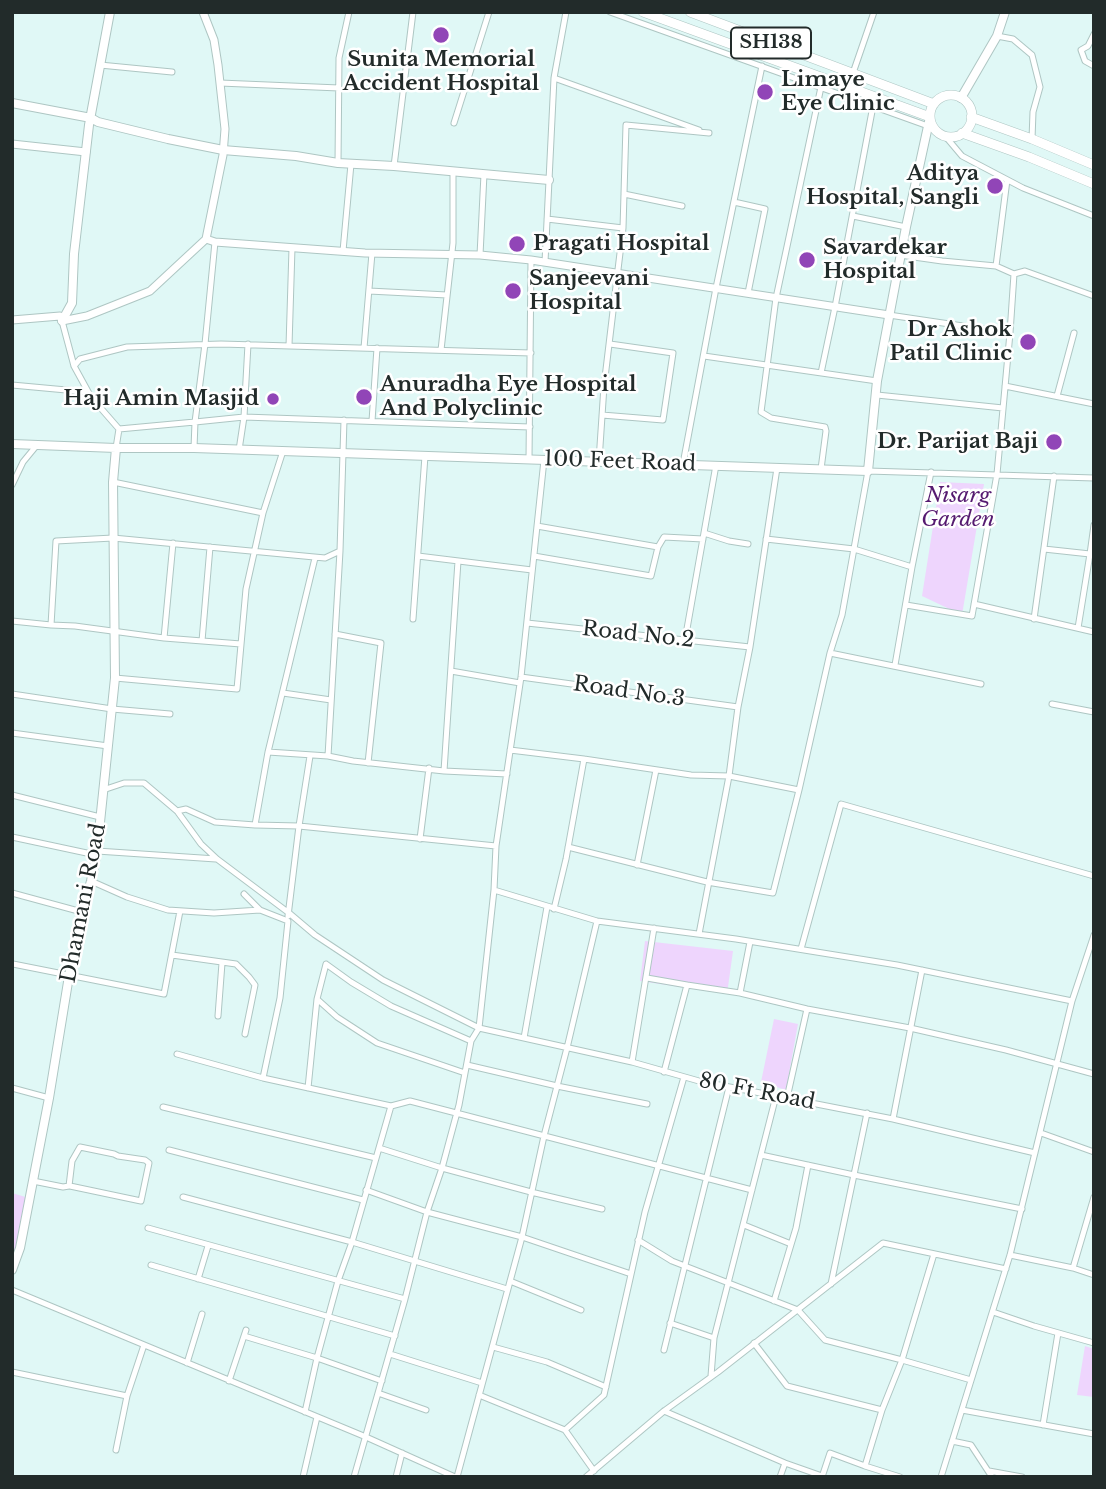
<!DOCTYPE html>
<style>
body{margin:0}
#map{position:relative;width:1106px;height:1489px;overflow:hidden;background:#e0f8f6;font-family:"Libre Baskerville",serif}
canvas{display:block}
.frame{position:absolute;inset:0;border:14px solid #222b2a;pointer-events:none}
</style>
<div id="map">
<canvas width="1106" height="1489"></canvas>
<div class="frame"></div>
</div>
<script>
const ctx = document.querySelector('canvas').getContext('2d');
ctx.lineJoin = 'round';
function fill(path, color) { ctx.fillStyle = color; ctx.fill(path, 'evenodd'); }
const shape = rows => new Path2D(rows.map(r => 'M' + r).join(''));
function strokePath(path, color, width, dash) { ctx.strokeStyle = color; ctx.lineWidth = width; ctx.lineCap = dash ? 'butt' : 'round'; ctx.setLineDash(dash || []); ctx.stroke(path); }
function drawText(font, color, halo, rows, align = 'center') {
  ctx.font = font + ' "Libre Baskerville",serif'; ctx.lineWidth = 5; ctx.setLineDash([]); ctx.textBaseline = 'middle'; ctx.strokeStyle = halo; ctx.fillStyle = color; for (const [text, x, y, turn = 0] of rows) {
    ctx.save(); ctx.translate(x, y); ctx.rotate((+turn || 0) * Math.PI / 180); ctx.textAlign = isNaN(turn) ? turn : align; if (halo) ctx.strokeText(text, 0, 0); ctx.fillText(text, 0, 0); ctx.restore();
  }
}
fill(shape([
 [940,482,984,484,962,615,922,596],
 [645,941,733,951,727,994,640,981],
 [774,1019,798,1024,786,1090,761,1082],
 [12,1193,29,1198,12,1260],
 [1085,1346,1094,1349,1094,1397,1077,1395]
]), '#eed5fd');
const minor = shape([
 [566,12,554,78,699,130],
 [610,12,928,126],
 [1094,34,1088,46,1081,50,1085,61,1094,66],
 [997,36,1013,39,1032,55,1040,87,1033,112,1032,139],
 [100,65,172,72],
 [853,73,874,12],
 [220,83,339,88],
 [821,87,776,298,761,412,771,418,825,427,826,431,821,469],
 [454,123,489,12],
 [946,137,962,156,1023,188,1094,216],
 [338,163,339,58,349,12],
 [394,166,413,12],
 [1007,180,996,266,1014,274,1010,333],
 [624,194,682,206],
 [734,202,765,209,748,293],
 [853,216,906,227],
 [547,219,623,228],
 [343,251,351,164],
 [480,255,484,174],
 [900,255,942,261,996,266],
 [545,262,554,78],
 [1014,274,1025,271,1094,296],
 [369,291,447,295],
 [889,315,1010,333,997,474,972,616,906,605],
 [62,321,74,366,91,397,119,429],
 [248,344,244,417,530,427],
 [289,346,292,248],
 [364,348,372,253],
 [441,350,453,243,453,174],
 [704,356,877,381],
 [74,366,80,359,127,347,221,344,531,353],
 [821,373,835,307,873,106],
 [12,385,88,392],
 [1005,386,1094,404],
 [877,395,1003,408],
 [1057,396,1074,333],
 [602,415,663,420,673,353,610,344],
 [372,421,377,348],
 [119,429,195,422,205,344,215,242],
 [116,448,119,429],
 [194,448,195,422,244,417,239,450],
 [529,459,531,260],
 [599,461,604,386,623,228,626,125,709,133],
 [683,464,716,288,762,66],
 [113,482,263,513,283,451],
 [12,485,23,462,37,445],
 [537,526,658,547,664,537,703,539],
 [704,533,729,541,748,544],
 [766,539,854,549,912,567],
 [1044,549,1090,554,1094,525],
 [418,556,532,570],
 [534,556,651,576,658,547],
 [974,604,1094,632],
 [413,619,425,456],
 [1034,619,1054,476],
 [12,621,51,625,75,626,164,638,241,644],
 [527,623,750,647],
 [51,625,56,541,113,538,325,558,340,551,344,420],
 [1078,628,1090,554],
 [335,634,381,643,368,763],
 [164,638,173,543],
 [685,640,716,465],
 [202,641,210,547],
 [830,653,981,684],
 [895,665,912,567,931,472],
 [451,671,520,683],
 [521,677,738,707],
 [115,678,237,689,246,589,263,513],
 [283,693,331,700],
 [12,694,112,709,170,714],
 [1052,704,1094,712],
 [12,733,108,746],
 [510,750,584,759,691,775,729,776,799,790],
 [268,752,328,756,353,761,444,771,507,774],
 [328,756,340,551],
 [444,771,458,561],
 [103,790,124,783,144,783,177,811,201,844,217,859,289,913,315,935,383,980,479,1028,632,1062,699,1081,893,1119,1035,1153],
 [12,795,100,817],
 [177,811,186,809,215,822,255,825,299,826,496,846],
 [255,825,268,752,315,558],
 [12,837,96,855],
 [420,839,429,768],
 [568,847,707,882,773,893,799,790,830,653,842,615,868,471,1094,478],
 [97,851,216,859],
 [637,865,656,770],
 [91,881,127,897,168,910,214,913,260,910,288,921,280,998,263,1078],
 [494,890,597,921,736,939,897,965,1072,1001,1010,1255,941,1477],
 [12,893,82,912],
 [244,894,260,910],
 [554,909,566,859,584,759],
 [288,916,299,826,310,756],
 [699,934,729,776,738,707,750,647,777,468],
 [801,949,841,804,1094,876],
 [172,955,236,964,249,977,255,985,245,1034],
 [13,964,164,994,180,911],
 [647,978,687,985],
 [740,993,750,942],
 [317,999,326,964,351,982,391,1006,471,1041],
 [1072,1001,1094,935],
 [218,1016,222,963],
 [524,1038,547,907],
 [177,1054,263,1078,391,1106],
 [632,1062,654,928],
 [467,1065,557,1086,647,1104],
 [664,1072,687,985,740,993,807,1009,910,1028,1006,1050,1094,1074],
 [12,1088,49,1098],
 [308,1088,317,999,337,1017,377,1043,465,1073],
 [787,1098,807,1009],
 [163,1107,376,1158],
 [893,1119,922,970],
 [1041,1133,1094,1152],
 [379,1148,442,1168,531,1192,602,1209],
 [169,1150,363,1200],
 [761,1155,854,1175,1022,1209],
 [33,1181,63,1187,69,1186,72,1161,80,1147,114,1154,118,1156,145,1160,149,1163,141,1201,70,1186],
 [366,1190,427,1212,522,1237,631,1274],
 [183,1197,352,1242,507,1289],
 [744,1225,791,1244],
 [148,1228,405,1299],
 [638,1240,672,1261,798,1310,825,1340,902,1360,882,1410,865,1466,900,1477],
 [934,1254,902,1360,971,1380],
 [1010,1255,1073,1268,1094,1275],
 [151,1265,395,1336],
 [1073,1268,1094,1197],
 [198,1279,208,1246],
 [510,1281,581,1310],
 [831,1284,867,1113],
 [12,1290,366,1437,455,1477],
 [774,1301,796,1228,808,1165],
 [993,1312,1034,1326,1094,1343],
 [670,1323,714,1338],
 [244,1336,317,1358,382,1381],
 [754,1343,787,1386,882,1410],
 [493,1347,547,1362,606,1387],
 [664,1350,729,1087],
 [390,1354,482,1383],
 [187,1363,202,1314],
 [12,1372,127,1396,144,1345],
 [711,1376,714,1338,776,1096],
 [229,1381,246,1330],
 [378,1393,426,1410],
 [479,1395,565,1430],
 [962,1410,1094,1434],
 [664,1411,785,1463,822,1476],
 [305,1412,317,1358,338,1281,352,1242,391,1106,410,1101,752,1190],
 [1043,1425,1058,1333],
 [952,1441,971,1445,992,1477],
 [116,1450,127,1396],
 [594,1471,565,1430,604,1395,645,1212,684,1077],
 [989,1471,1022,1477],
 [303,1477,317,1417],
 [354,1477,405,1299,427,1212,442,1168,459,1105,471,1041,479,1028,494,890,496,846,521,677,544,460],
 [396,1477,402,1453],
 [457,1477,522,1237,544,1136,567,1048,597,921],
 [586,1477,664,1411,718,1372,883,1243,1006,1269],
 [780,1477,785,1463],
 [822,1477,830,1453,865,1466]
]);
const tertiary = shape([
 [12,144,86,152],
 [206,239,215,242,365,253,480,255,531,260,889,315],
 [12,320,60,316,62,321,87,316,150,291,206,239,223,155,225,129,218,65,214,40,203,12]
]);
const secondary = shape([
 [961,98,997,36,1005,12],
 [12,103,91,118,98,122,168,139,223,150,296,156,338,163,394,166,549,180],
 [62,321,72,303,74,254,89,125,110,12],
 [12,444,116,448,194,448,868,471,877,381,906,227,930,117],
 [12,1270,20,1248,49,1098,69,976,82,912,91,881,97,851,115,678,113,482,116,448]
]);
const trunk = shape([
 [643,12,930,117],
 [690,12,934,104],
 '930 116a21 21 0 1 1 42 0a21 21 0 1 1-42 0Z',
 [971,117,1032,139,1094,165],
 [962,133,1029,157,1094,184]
]);
strokePath(minor, '#aec6c3', 7);
strokePath(tertiary, '#aec6c3', 9);
strokePath(secondary, '#aec6c3', 10);
strokePath(trunk, '#aec6c3', 10);
strokePath(minor, '#fff', 5);
strokePath(tertiary, '#fff', 7);
strokePath(secondary, '#fff', 8);
strokePath(trunk, '#fff', 9);
for (const [x, y, r, color] of [
 [441,35,9,"#9145b7"],
 [765,92,9,"#9145b7"],
 [995,186,9,"#9145b7"],
 [517,244,9,"#9145b7"],
 [807,260,9,"#9145b7"],
 [513,291,9,"#9145b7"],
 [1028,342,9,"#9145b7"],
 [364,397,9,"#9145b7"],
 [273,399,7,"#9145b7"],
 [1054,442,9,"#9145b7"]
]) { const dot = new Path2D(); dot.arc(x, y, r, 0, 2 * Math.PI); ctx.fillStyle = color; ctx.fill(dot); strokePath(dot, '#fff', 2.5); }
for (const [x, y, w] of [
 [771,43,80]
]) { const box = new Path2D(); box.roundRect(x - w / 2, y - 15.5, w, 31, 5); ctx.fillStyle = '#fff'; ctx.fill(box); strokePath(box, '#222b2a', 2); }
drawText('bold 19px', '#222b2a', null, [
 ["SH138",771,43]
]);
drawText('bold 21px', '#222b2a', '#fff', [
 ["Sunita Memorial",441,60,"center"],
 ["Accident Hospital",441,84,"center"],
 ["Limaye",781,80],
 ["Eye Clinic",781,104],
 ["Aditya",979,174,"right"],
 ["Hospital, Sangli",979,198,"right"],
 ["Pragati Hospital",533,244],
 ["Savardekar",823,248],
 ["Hospital",823,272],
 ["Sanjeevani",529,279],
 ["Hospital",529,303],
 ["Dr Ashok",1012,330,"right"],
 ["Patil Clinic",1012,354,"right"],
 ["Anuradha Eye Hospital",380,385],
 ["And Polyclinic",380,409],
 ["Haji Amin Masjid",259,399,"right"],
 ["Dr. Parijat Baji",1038,442,"right"]
], 'left');
drawText('21px', '#222b2a', '#fff', [
 ["100 Feet Road",620,462,2],
 ["Road No.2",638,635,6],
 ["Road No.3",629,692,8],
 ["Dhamani Road",84,903,-79],
 ["80 Ft Road",757,1092,11]
]);
drawText('italic 21px', '#551a70', '#fff', [
 ["Nisarg",958,496],
 ["Garden",958,520]
]);
</script>
